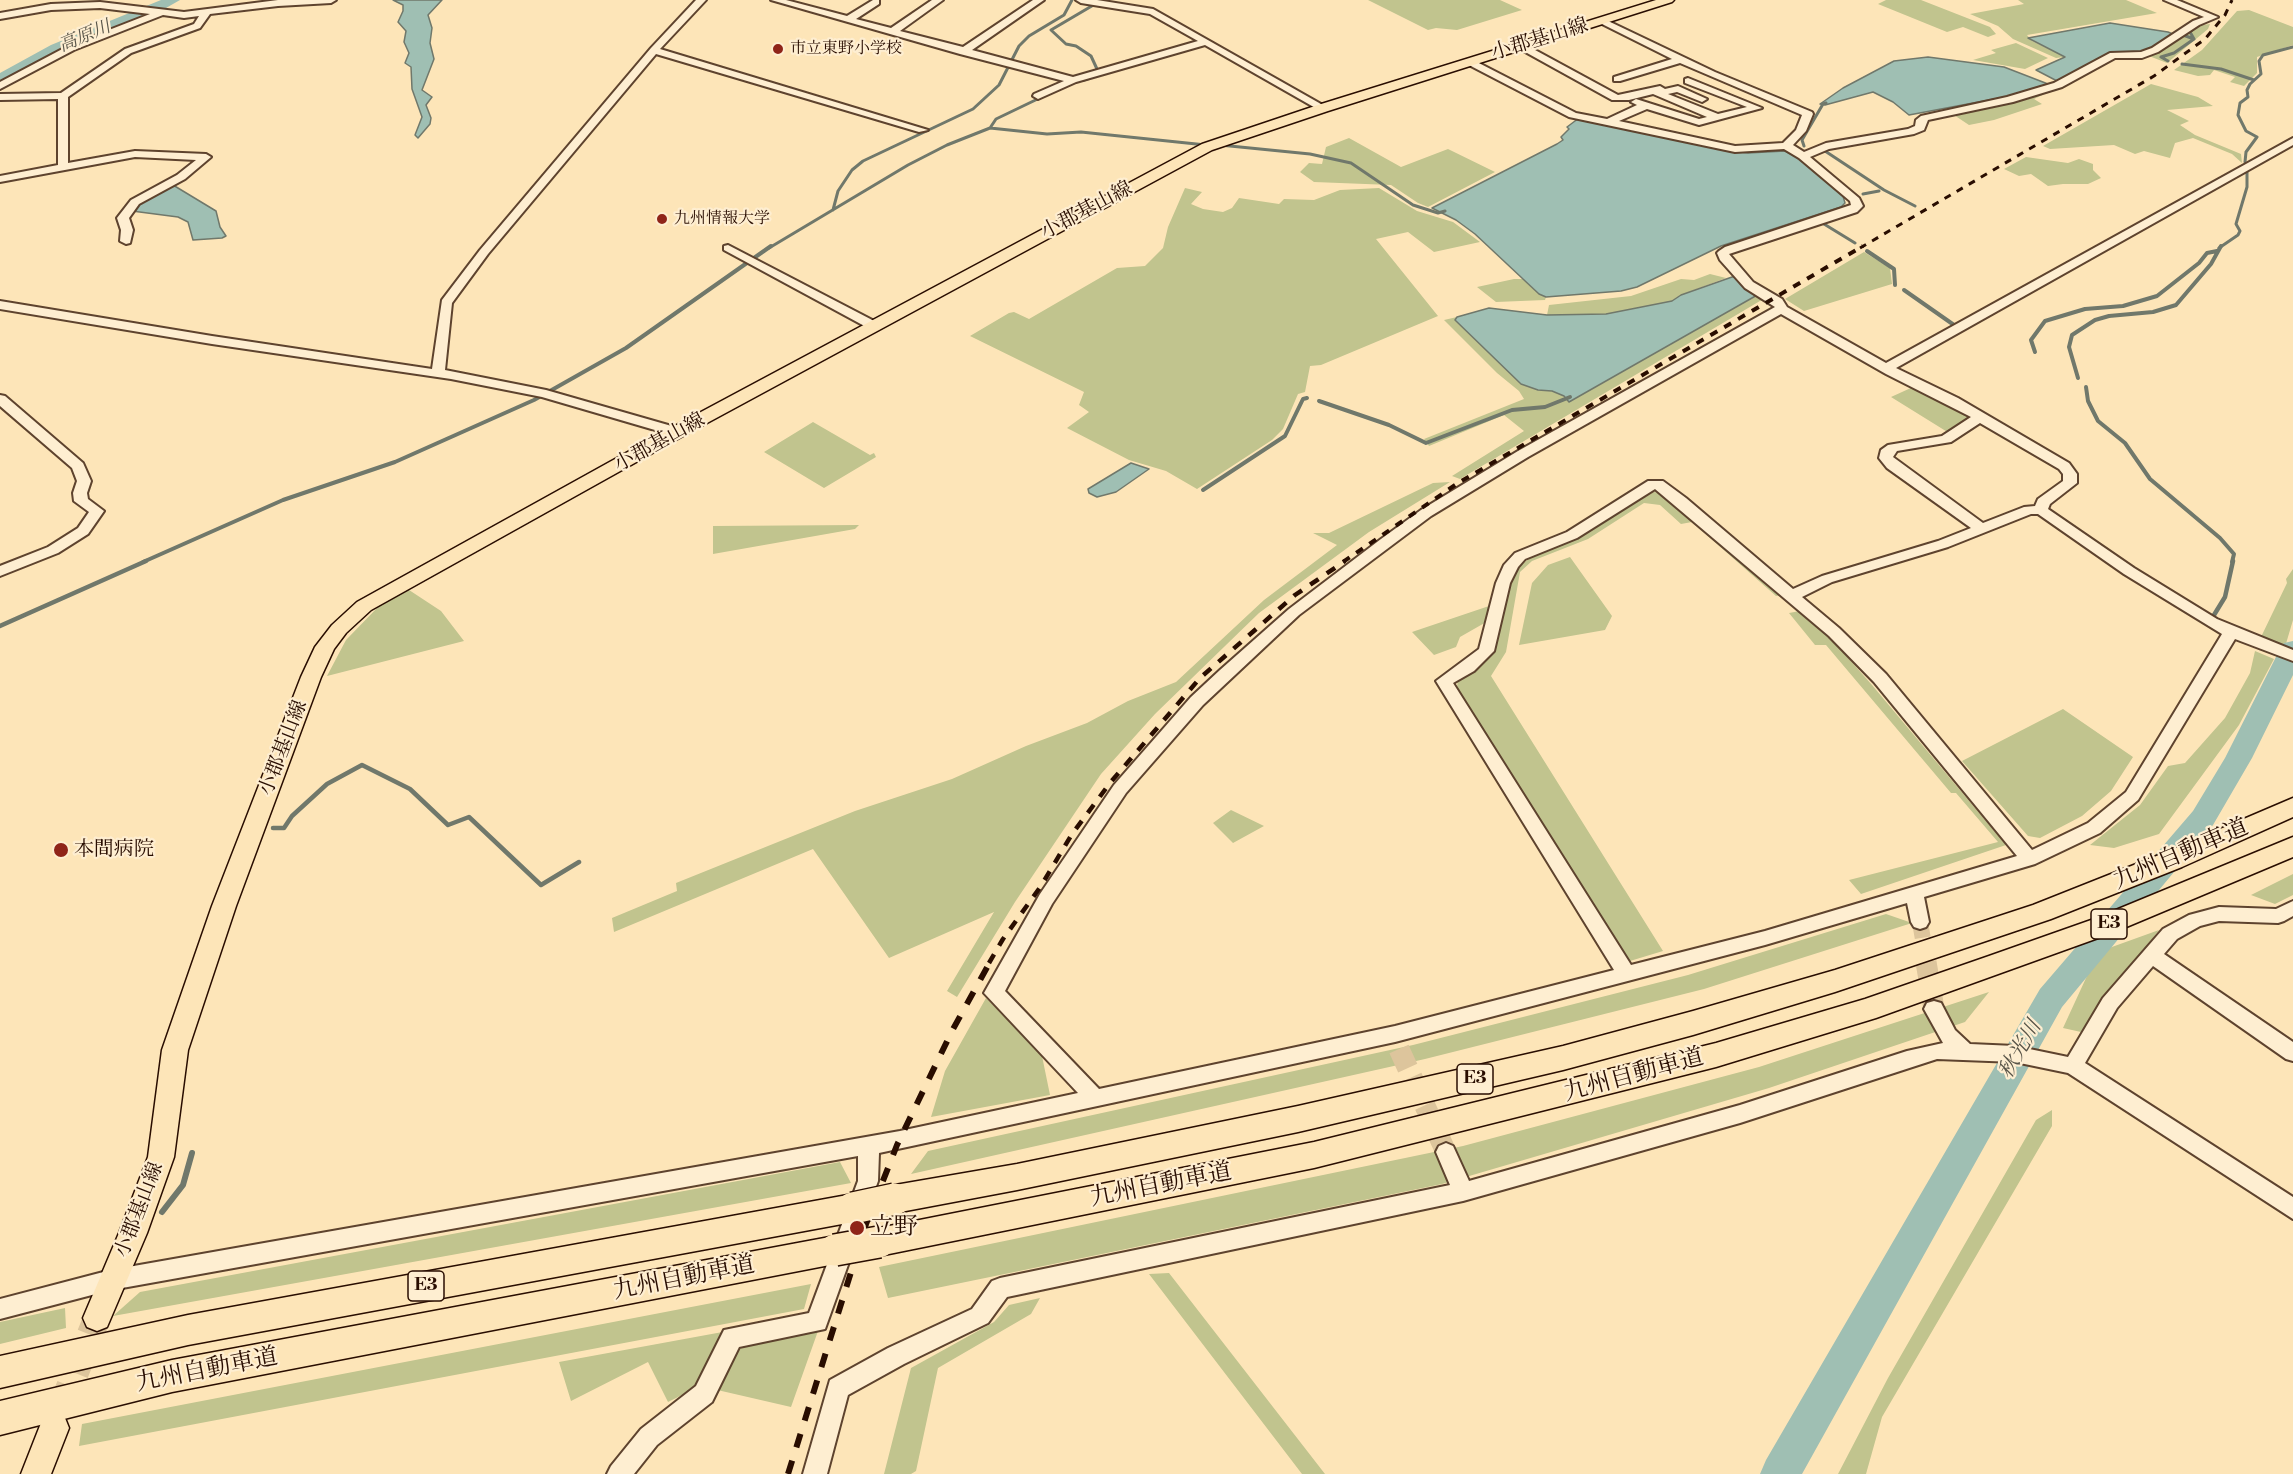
<!DOCTYPE html>
<meta charset="utf-8">
<style>
body{margin:0}
canvas{display:block;background:#fde5b8}
</style>
<canvas width="2293" height="1474"></canvas>
<script>
const ctx = document.querySelector('canvas').getContext('2d');
ctx.lineJoin = 'round';
function fill(path, color) { ctx.fillStyle = color; ctx.fill(path, 'evenodd'); }
const shape = rows => new Path2D(rows.map(r => 'M' + r).join(''));
function strokePath(path, color, width, dash) { ctx.strokeStyle = color; ctx.lineWidth = width; ctx.lineCap = dash ? 'butt' : 'round'; ctx.setLineDash(dash || []); ctx.stroke(path); }
function drawText(font, color, halo, rows, align = 'center') {
  ctx.font = font + ' "Libre Bodoni","Noto Serif JP",serif'; ctx.lineWidth = 4.5; ctx.setLineDash([]); ctx.textBaseline = 'middle'; ctx.strokeStyle = halo; ctx.fillStyle = color; for (const [text, x, y, turn = 0] of rows) {
    ctx.save(); ctx.translate(x, y); ctx.rotate((+turn || 0) * Math.PI / 180); ctx.textAlign = isNaN(turn) ? turn : align; if (halo) ctx.strokeText(text, 0, 0); ctx.fillText(text, 0, 0); ctx.restore();
  }
}
fill(shape([
 [1368,0,1500,0,1522,10,1457,30,1436,28,1428,30],
 [1886,0,1921,0,1990,27,1996,34,1988,37,1963,27,1947,32,1878,4],
 [2018,0,2126,0,2157,13,2027,35,2032,41,2065,57,2056,58,2013,39,1998,26,1970,14,2024,4],
 [2249,10,2293,27,2293,45,2257,57,2257,73,2244,86,2230,82,2235,77,2214,70,2210,75,2198,76,2174,70,2202,50,2237,11],
 [2210,24,2208,29,2167,63,2149,56,2187,32,2202,25],
 [2016,43,2048,58,2025,69,1973,60,1996,53,1991,50],
 [2151,84,2198,97,2213,106,2167,110,2189,121,2180,125,2195,135,2241,154,2242,163,2232,154,2193,138,2175,143,2170,158,2144,151,2135,154,2114,145,2050,149,2043,146],
 [2055,89,2034,99,2042,104,1994,120,1969,125,1954,115,1943,115,2012,102],
 [1349,138,1401,167,1448,149,1495,172,1428,207,1418,203,1391,185,1314,182,1300,172,1309,163,1322,164,1326,147],
 [2026,157,2068,163,2079,159,2093,164,2093,170,2101,178,2088,184,2063,184,2048,186,2031,174,2019,176,2004,169],
 [1185,188,1202,192,1191,204,1203,209,1223,212,1232,208,1239,198,1279,204,1284,199,1314,200,1340,190,1379,188,1417,211,1453,222,1480,242,1434,252,1408,232,1376,239,1438,316,1321,365,1310,366,1305,392,1298,394,1283,429,1272,440,1197,489,1166,471,1129,460,1067,428,1089,412,1079,405,1084,392,970,336,1009,313,1014,312,1029,319,1117,268,1145,266,1163,248,1168,227],
 [1864,252,1890,268,1892,284,1804,311,1785,299],
 [1710,274,1726,278,1681,295,1672,301,1606,314,1547,315,1549,305,1631,296,1681,279,1694,280],
 [1514,279,1523,279,1539,294,1546,297,1545,300,1496,302,1477,287],
 [1759,294,1765,298,1460,479,1452,476,1524,431,1504,415,1429,446,1424,439,1524,399,1519,391,1497,373,1444,320,1457,317,1455,320,1538,390,1552,391,1565,396,1569,402],
 [1913,387,1969,413,1970,417,1949,433,1891,397],
 [813,422,870,455,874,453,876,457,824,488,764,452],
 [1450,482,1369,532,1259,613,1155,714,1101,774,1015,902,957,997,947,991,994,912,889,958,813,849,614,932,612,918,677,891,676,883,855,811,952,779,1026,746,1087,723,1128,701,1176,682,1264,600,1337,545,1313,533,1329,533,1433,483],
 [1654,492,1662,493,1782,595,1776,596,1692,522,1681,524,1660,505,1644,503,1588,539,1532,561,1520,572,1506,652,1491,676,1663,951,1630,961,1622,957,1457,687,1458,678,1493,652,1514,570,1533,556,1576,538],
 [859,525,855,529,713,554,713,526],
 [1570,557,1612,616,1605,630,1519,645,1532,583,1548,565],
 [2293,569,2293,620,2285,647,2261,637,2287,583,2286,579],
 [406,588,441,611,464,641,327,676,346,640,379,606],
 [1492,605,1488,621,1460,637,1456,647,1434,655,1412,632],
 [1800,611,1824,631,1872,685,2006,845,1861,894,1849,880,1998,842,1956,793,1951,793,1826,645,1815,645,1789,613],
 [2255,651,2274,659,2239,725,2159,834,2114,848,2090,845,2140,805,2168,766,2185,763,2225,718,2250,673],
 [2063,709,2133,757,2111,791,2082,816,2040,838,2028,836,1962,761],
 [1231,810,1264,826,1233,843,1213,823],
 [2293,874,2293,895,2275,904,2251,895],
 [1886,914,1912,923,1704,989,1425,1059,911,1174,928,1151,1413,1045,1688,975],
 [2159,930,2081,1032,2063,1028,2098,952],
 [1989,992,1965,1022,1769,1088,1442,1184,888,1298,879,1267,1463,1146,1759,1067],
 [986,998,1042,1056,1050,1095,931,1117,945,1071],
 [2052,1110,2052,1126,1882,1417,1866,1474,1838,1474,1888,1378,2036,1120],
 [840,1162,851,1183,113,1316,140,1292],
 [1169,1273,1325,1474,1302,1474,1149,1274],
 [811,1284,804,1309,79,1446,82,1424],
 [1040,1298,1031,1314,938,1368,916,1471,911,1474,884,1474,911,1368,994,1322,1009,1305],
 [65,1308,66,1328,0,1344,0,1322],
 [728,1331,722,1345,818,1331,791,1407,700,1386,668,1402,648,1362,571,1401,559,1362]
]), '#c1c48e');
const water = shape([
 [393,0,442,0,428,15,432,28,430,43,434,59,422,90,432,97,426,105,431,118,430,124,418,138,415,135,422,117,412,89,411,67,405,63,409,53,404,42,406,31,398,22,403,11,403,5,393,0],
 [2110,23,2168,32,2175,35,2142,54,2108,55,2059,82,2036,70,2065,57,2028,38,2110,23],
 [1928,57,2004,67,2048,84,2005,97,1909,115,1893,102,1873,92,1825,105,1820,104,1843,88,1894,61,1928,57],
 [1579,118,1726,150,1748,153,1785,151,1795,156,1827,181,1843,196,1845,203,1841,207,1721,246,1637,287,1621,291,1546,297,1539,294,1475,234,1456,220,1432,208,1557,144,1563,140,1561,137,1569,129,1567,127,1579,118],
 [173,185,216,211,220,227,226,236,222,238,193,240,188,222,178,217,132,211,150,196,173,185],
 [1732,277,1737,277,1759,294,1569,402,1564,396,1552,391,1538,390,1521,384,1455,320,1457,317,1489,308,1547,315,1606,314,1672,301,1681,295,1732,277],
 [1131,463,1149,469,1116,492,1097,497,1089,493,1088,489,1131,463]
]);
fill(water, '#9fbfb3');
strokePath(water, '#70786b', 1.5);
strokePath(shape([
 [2194,39,2190,32,2199,24],
 [2168,61,2161,57,2174,53,2194,39,2183,35],
 [2182,64,2221,69,2254,80],
 [1084,80,1090,78,1097,69,1091,56,1076,46,1066,44,1051,30,1102,0],
 [990,128,996,119,1073,82],
 [1220,145,1310,154,1351,163,1413,205,1438,213,1445,211],
 [1804,146,1802,140,1823,104,1826,103],
 [1825,151,1884,190,1915,206],
 [2245,162,2246,152,2257,137,2246,131,2238,115,2240,103,2248,97,2247,90,2250,84,2261,74,2259,61,2263,55,2293,47],
 [1863,194,1879,191],
 [833,210,838,191,852,170,863,161,973,109,999,85,1019,46,1029,36,1064,15,1072,0],
 [1824,224,1855,243],
 [769,248,908,165,947,145,990,128,1047,134,1081,132,1206,145],
 [2219,248,2238,235,2240,231,2236,224,2247,187,2247,171]
]), '#70786b', 3);
strokePath(shape([
 [1867,251,1894,269,1895,285],
 [1904,290,1954,325],
 [2035,352,2031,340,2045,321,2085,309,2123,306,2157,296,2199,263,2207,253,2217,251],
 [2078,378,2069,347,2072,335,2095,320,2109,316,2153,312,2176,305,2211,264,2221,246],
 [2086,387,2088,401,2098,421,2125,443,2150,479,2220,538,2234,554,2232,562],
 [1319,401,1389,425,1426,443,1512,410,1545,407,1570,397],
 [1203,490,1285,436,1303,399,1307,398],
 [143,562,283,500,395,462,534,400,626,348,771,246]
]), '#70786b', 4);
strokePath(shape([
 [2214,615,2225,597,2233,561],
 [0,626,146,561],
 [273,828,284,828,292,816,327,784,362,765,410,789,448,825,469,817,541,885,579,862]
]), '#70786b', 4.5);
strokePath(shape([
 [162,1212,183,1185,192,1153]
]), '#70786b', 6);
fill(shape([
 [161,0,180,0,152,16,63,51,0,85,0,73,51,45,161,0],
 [2293,641,2293,675,2252,758,2213,825,2062,1007,1802,1474,1760,1474,1766,1460,2040,989,2193,811,2225,758,2280,649,2284,643,2293,641]
]), '#9fbfb3');
strokePath(shape([
 [1920,922,1927,963]
]), '#ddc59c', 16, [16, 8]);
strokePath(shape([
 [1926,962,1934,1009],
 [1399,1049,1446,1152]
]), '#ddc59c', 21, [21, 10]);
strokePath(shape([
 [60,1411,97,1318]
]), '#ddc59c', 27, [27, 14]);
const minor = shape([
 [278,0,336,0,331,3,278,6,210,14,200,28,131,53,68,97,68,163,135,151,206,154,211,157,185,179,139,204,129,218,133,230,130,243,126,244,120,241,121,230,117,218,131,200,177,175,196,160,135,157,0,182,0,176,58,165,58,99,0,100,0,94,61,93,125,49,194,24,199,16,184,18,163,15,74,50,0,89,0,82,68,46,150,14,100,8,51,10,0,19,0,13,51,4,100,2,184,12,278,0],
 [696,0,706,0,660,49,928,130,919,132,656,54,488,254,452,303,445,370,546,390,682,429,684,432,682,435,672,435,542,397,451,379,212,344,0,309,0,301,212,336,432,369,442,300,480,250,651,48,696,0],
 [771,0,786,0,847,16,873,0,879,0,879,4,856,19,891,28,932,0,943,0,900,31,963,47,1033,0,1044,0,972,50,1073,77,1198,41,1150,14,1081,3,1076,0,1097,0,1153,9,1328,108,1319,110,1205,45,1076,82,1038,99,1033,96,1034,94,1064,81,960,54,771,0],
 [2164,0,2177,0,2218,17,2199,25,2158,52,2142,58,2115,58,2062,87,2013,102,1928,120,1924,130,1914,134,1829,149,1810,157,1859,198,1863,206,1857,212,1729,254,1753,282,1782,299,1787,307,1886,363,2293,138,2293,145,1896,368,1958,398,2069,463,2077,474,2077,483,2050,504,2048,509,2134,568,2217,619,2293,650,2293,661,2235,639,2138,800,2100,833,2035,864,1924,897,1929,922,1926,927,1920,929,1914,927,1911,922,1907,903,1765,945,1395,1042,879,1153,878,1181,825,1329,739,1347,712,1402,657,1445,634,1474,607,1474,611,1466,641,1429,696,1386,724,1330,809,1313,858,1181,858,1156,111,1290,0,1319,0,1299,111,1270,900,1131,1078,1093,984,993,1040,894,1114,785,1191,697,1220,670,1289,609,1381,539,1421,510,1518,451,1775,307,1745,288,1720,260,1717,253,1719,251,1725,247,1851,205,1850,201,1799,158,1784,149,1735,152,1569,117,1467,64,1467,60,1473,60,1576,113,1607,119,1637,105,1631,102,1636,99,1699,119,1707,117,1653,94,1629,100,1612,100,1518,48,1518,44,1524,44,1618,95,1660,86,1665,89,1678,86,1707,99,1702,102,1677,92,1668,94,1718,114,1747,107,1685,83,1685,79,1688,78,1762,108,1699,125,1647,109,1619,121,1735,146,1783,143,1796,130,1802,115,1680,63,1620,81,1614,81,1614,77,1672,59,1598,22,1606,20,1715,72,1812,112,1813,114,1806,131,1793,145,1804,152,1826,143,1908,129,1915,126,1916,120,1921,116,2007,97,2054,83,2110,53,2141,52,2152,48,2193,21,2204,17,2164,0],
 [1781,314,1886,374,1971,417,1942,436,1888,445,1881,450,1879,458,1887,468,1971,528,1938,541,1822,576,1793,589,1686,498,1663,481,1648,481,1567,532,1515,553,1504,565,1496,583,1479,649,1436,681,1614,970,1395,1026,1099,1089,1005,991,1052,904,1126,793,1203,705,1299,615,1431,516,1528,457,1781,314],
 [1980,423,2059,469,2063,474,2063,481,2038,499,2035,506,2024,507,1983,523,1893,457,1897,451,1951,442,1980,423],
 [1655,489,1829,636,1874,682,2017,856,1765,931,1631,965,1453,683,1474,671,1494,651,1510,583,1518,567,1525,559,1577,538,1655,489],
 [2031,514,2038,514,2124,574,2222,634,2126,792,2088,823,2032,850,1886,674,1839,628,1802,597,1832,582,1948,547,2031,514],
 [728,245,878,323,880,326,874,330,870,329,724,250,724,246,728,245],
 [0,395,5,396,83,463,91,481,87,493,88,499,104,511,88,534,58,553,0,576,0,566,48,547,78,528,89,512,74,501,73,493,77,481,72,468,0,406,0,395],
 [2293,901,2293,916,2284,921,2278,923,2219,921,2200,926,2177,939,2164,954,2293,1042,2293,1061,2286,1059,2153,966,2117,1008,2085,1063,2293,1197,2293,1219,2068,1073,2015,1062,1937,1059,1740,1123,1463,1201,1007,1297,988,1323,904,1364,848,1395,827,1474,803,1474,830,1380,888,1348,972,1309,992,1281,1000,1278,1450,1185,1436,1152,1439,1146,1446,1143,1453,1146,1469,1181,1740,1105,1907,1051,1943,1043,1924,1009,1927,1003,1934,1001,1941,1003,1955,1030,1970,1044,2015,1046,2068,1057,2103,998,2163,929,2189,915,2219,907,2276,909,2293,901]
]);
const major = shape([
 [1656,0,1674,0,1672,2,1328,111,1212,150,683,436,371,610,346,633,334,649,321,677,236,906,188,1050,174,1157,147,1233,107,1327,97,1331,87,1327,83,1318,119,1233,148,1157,162,1050,212,906,301,677,315,647,332,625,357,602,671,428,1202,144,1318,105,1656,0],
 [54,1413,65,1418,69,1428,51,1474,21,1474,43,1418,54,1413]
]);
const highway = shape([
 [2293,798,2293,817,2182,867,2051,919,1835,992,1693,1035,1563,1070,1298,1132,1017,1190,895,1213,884,1209,880,1199,884,1189,895,1185,1017,1164,1298,1106,1563,1046,1693,1011,1835,970,2033,905,2164,853,2293,798],
 [2293,837,2293,857,2112,933,1876,1018,1716,1067,1314,1168,879,1256,868,1252,863,1242,868,1232,879,1228,1314,1142,1716,1043,1865,999,1989,956,2094,919,2293,837],
 [853,1194,864,1198,868,1208,864,1218,853,1222,188,1345,0,1388,0,1356,188,1315,853,1194],
 [835,1236,846,1240,851,1250,846,1260,835,1264,172,1392,0,1435,0,1401,172,1360,835,1236]
]);
strokePath(minor, '#5e432e', 4);
strokePath(major, '#290d00', 3);
strokePath(highway, '#290d00', 3);
fill(minor, '#feeed1');
fill(major, '#fde5b8');
fill(highway, '#fde5b8');
strokePath(shape([
 [1860,248,2154,76,2205,39,2225,15,2232,0]
]), '#290d00', 3, [7, 7]);
strokePath(shape([
 [1343,562,1458,483,1863,246]
]), '#290d00', 4, [8, 8]);
strokePath(shape([
 [989,963,1003,939,1041,886,1072,834,1110,783,1200,678,1295,595,1345,561]
]), '#290d00', 4.5, [10, 10]);
strokePath(shape([
 [788,1474,866,1224,897,1145,952,1031,990,962]
]), '#290d00', 6, [14, 14]);
const highwayBridge = shape([
 [853,1208,895,1199],
 [835,1250,879,1242]
]);
strokePath(highwayBridge, '#290d00', 34, []);
strokePath(highwayBridge, '#fde5b8', 31);
for (const [x, y, r, color] of [
 [778,49,6,"#8f2418"],
 [662,219,6,"#8f2418"],
 [61,850,8,"#8f2418"],
 [857,1228,8,"#8f2418"]
]) { const dot = new Path2D(); dot.arc(x, y, r, 0, 2 * Math.PI); ctx.fillStyle = color; ctx.fill(dot); strokePath(dot, '#feeed1', 2); }
drawText('16px', '#290d00', '#feeed1', [
 ["市立東野小学校",790,49],
 ["九州情報大学",674,219]
], 'left');
drawText('italic 18px', '#585448', '#feeed1', [
 ["高原川",85,37,-23]
]);
for (const [x, y, w] of [
 [2109,924,36],
 [1475,1079,36],
 [426,1286,36]
]) { const box = new Path2D(); box.roundRect(x - w / 2, y - 15, w, 30, 4.5); ctx.fillStyle = '#feeed1'; ctx.fill(box); strokePath(box, '#290d00', 1.5); }
drawText('bold 18px', '#290d00', null, [
 ["E3",2109,924],
 ["E3",1475,1079],
 ["E3",426,1286]
]);
drawText('20px', '#290d00', '#feeed1', [
 ["小郡基山線",1540,40,-17],
 ["小郡基山線",1087,211,-28],
 ["小郡基山線",660,443,-29],
 ["小郡基山線",284,748,-69],
 ["小郡基山線",140,1210,-69]
]);
drawText('20px', '#290d00', '#feeed1', [
 ["本間病院",74,850]
], 'left');
drawText('italic 21px', '#585448', '#feeed1', [
 ["秋光川",2021,1050,-60]
]);
drawText('24px', '#290d00', '#feeed1', [
 ["九州自動車道",2181,855,-23],
 ["九州自動車道",1634,1076,-15],
 ["九州自動車道",1161,1186,-11],
 ["九州自動車道",684,1279,-11],
 ["九州自動車道",207,1371,-11]
]);
drawText('24px', '#290d00', '#feeed1', [
 ["立野",870,1228]
], 'left');
</script>
